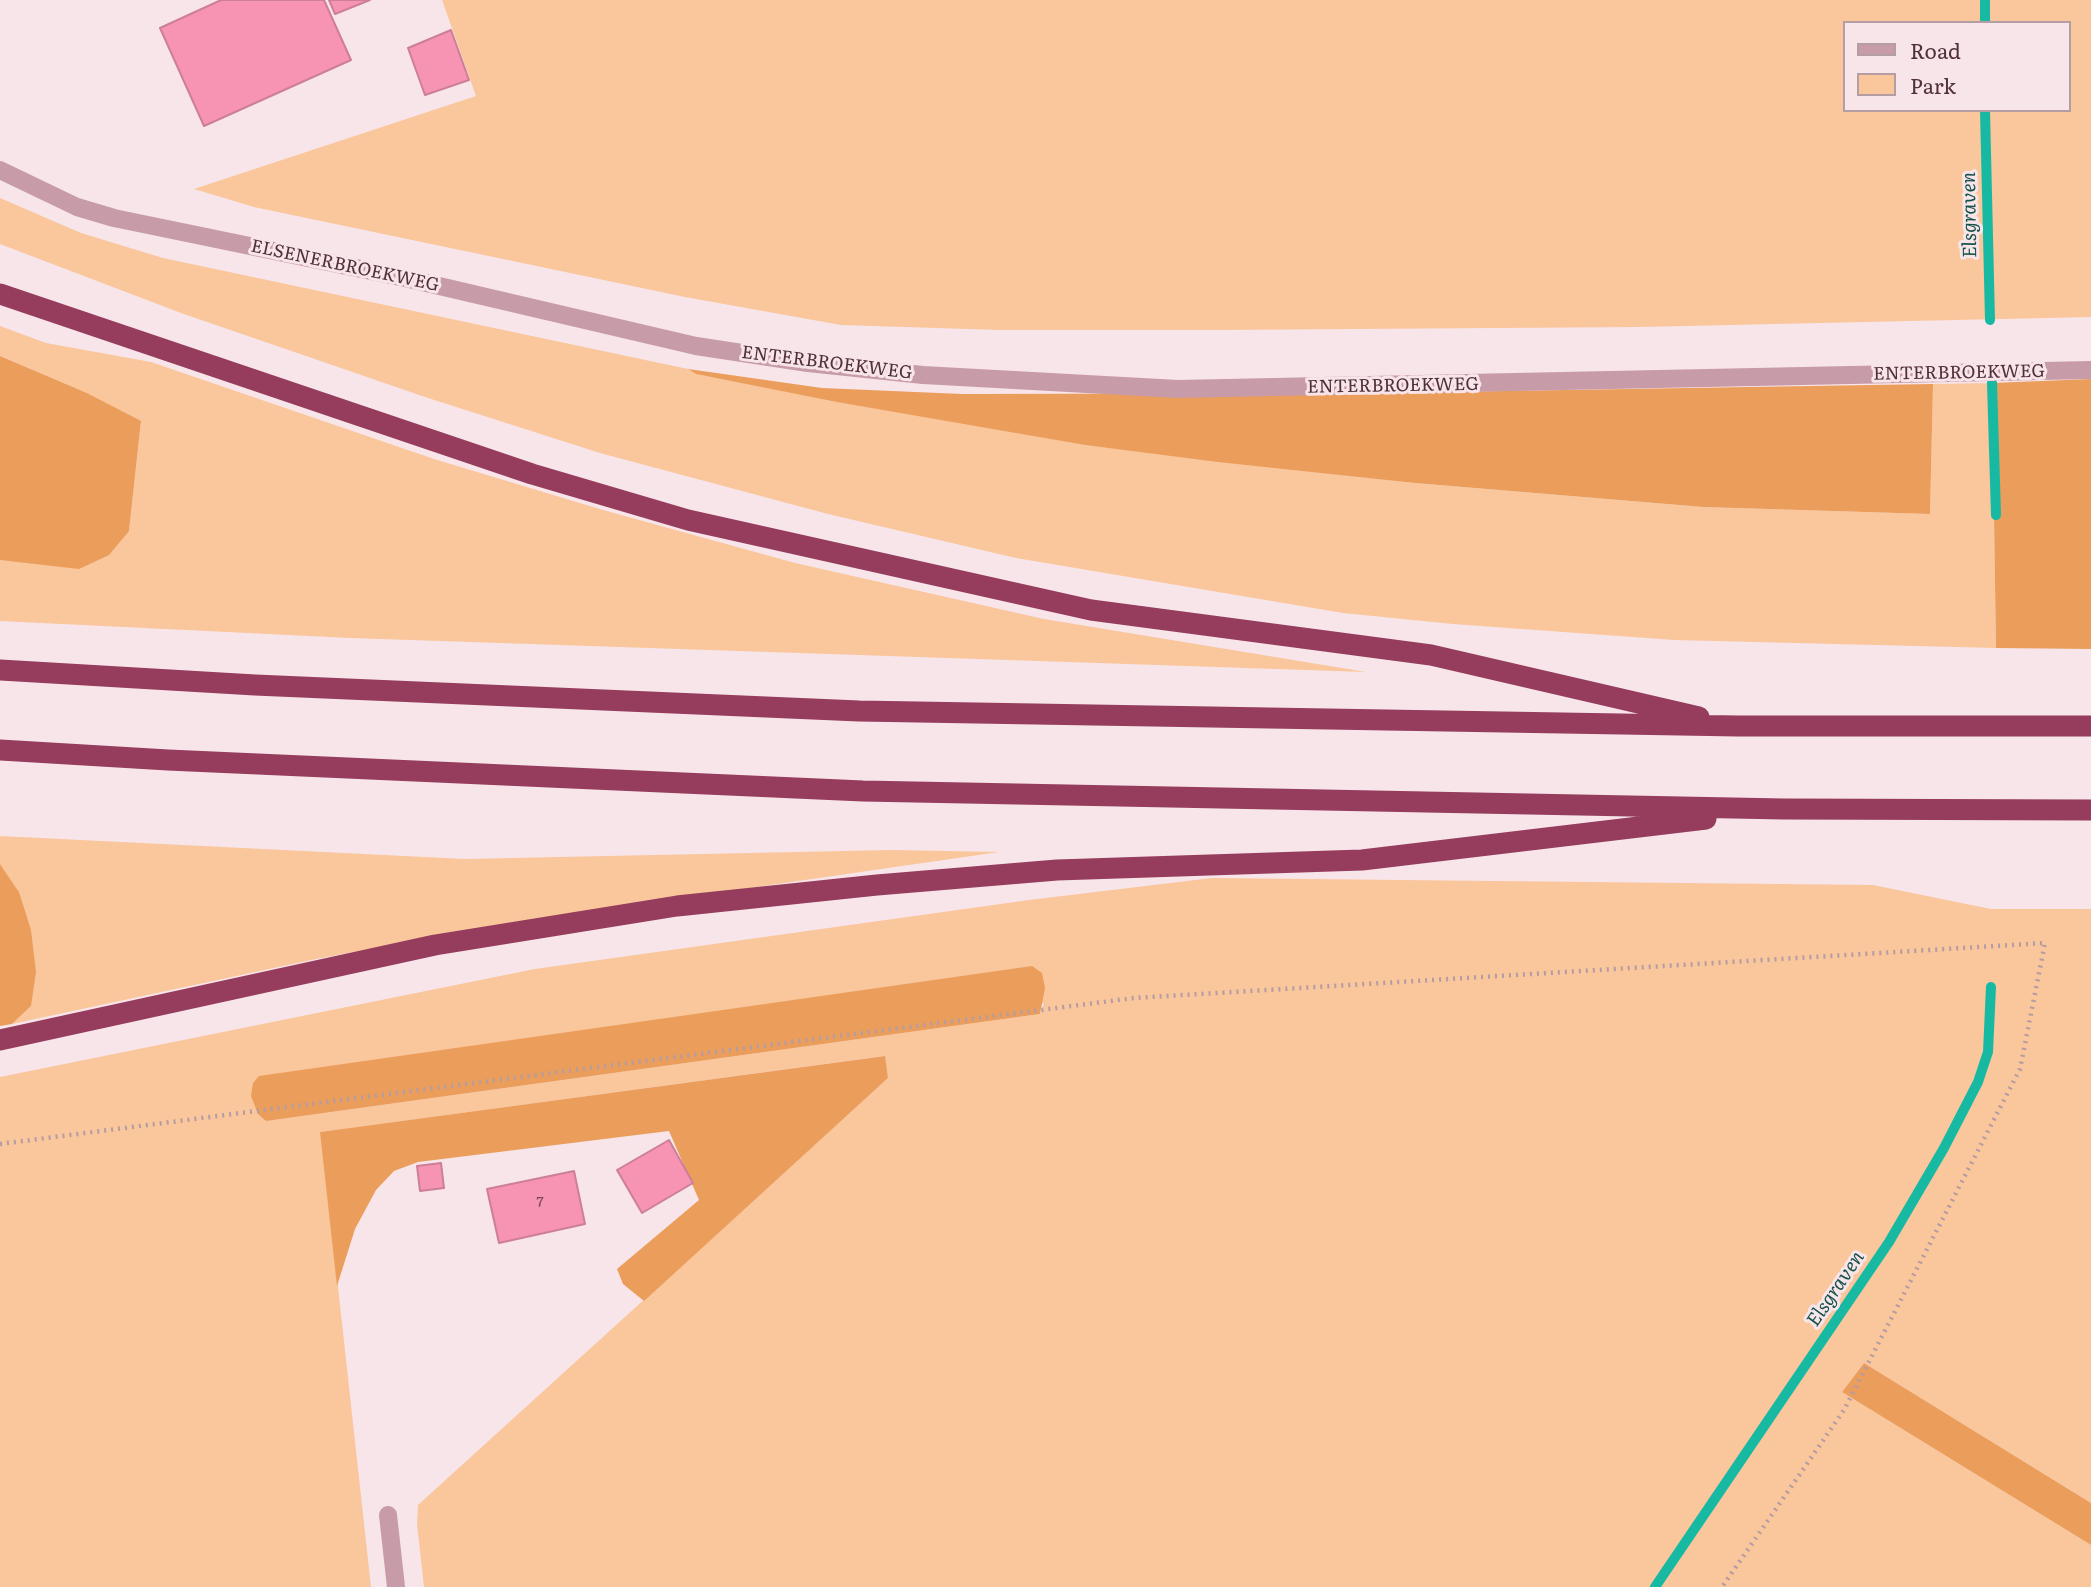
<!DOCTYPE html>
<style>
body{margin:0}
#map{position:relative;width:2091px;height:1587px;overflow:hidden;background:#f7e5ea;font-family:Literata,serif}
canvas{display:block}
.legend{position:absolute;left:1843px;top:21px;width:228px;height:91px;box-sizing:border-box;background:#f7e5ea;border:2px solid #b59da4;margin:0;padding:9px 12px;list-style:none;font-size:21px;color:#51303a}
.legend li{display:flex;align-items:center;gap:14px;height:35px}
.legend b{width:35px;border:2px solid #b59da4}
</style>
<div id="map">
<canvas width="2091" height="1587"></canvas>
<ul class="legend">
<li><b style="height:9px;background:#c89ba8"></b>Road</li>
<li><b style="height:19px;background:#fac69c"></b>Park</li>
</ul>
</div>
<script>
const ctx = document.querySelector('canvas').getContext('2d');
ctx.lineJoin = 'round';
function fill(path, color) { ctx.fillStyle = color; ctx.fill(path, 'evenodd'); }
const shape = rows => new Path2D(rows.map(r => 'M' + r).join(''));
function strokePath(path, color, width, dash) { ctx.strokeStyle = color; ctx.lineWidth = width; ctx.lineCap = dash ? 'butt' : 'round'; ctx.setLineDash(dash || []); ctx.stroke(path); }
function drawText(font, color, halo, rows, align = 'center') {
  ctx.font = font + ' Literata,serif'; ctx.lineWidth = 6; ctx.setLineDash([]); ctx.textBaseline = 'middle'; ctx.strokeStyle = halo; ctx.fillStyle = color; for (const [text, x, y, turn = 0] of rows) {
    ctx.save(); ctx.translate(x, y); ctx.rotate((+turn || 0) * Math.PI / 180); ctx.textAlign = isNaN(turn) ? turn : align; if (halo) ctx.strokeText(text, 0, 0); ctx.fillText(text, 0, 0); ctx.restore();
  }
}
fill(shape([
 [442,0,2091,0,2091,317,1639,327,1213,330,1000,330,841,325,685,297,254,207,194,189,476,96],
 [1844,23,2068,23,2068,110,1844,110],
 [0,198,81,233,163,258,688,369,696,374,1085,445,1415,483,1703,507,1930,514,1933,384,1992,383,1996,648,1674,640,1453,624,1343,613,1016,558,828,514,600,453,428,398,181,313,0,244],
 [0,326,46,343,151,362,434,459,603,510,795,563,1044,619,1366,672,351,638,0,621,0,560,32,562,129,531,141,422,87,393,0,356],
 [0,836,465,859,892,850,999,852,528,920,316,959,12,1024,31,1006,19,892,0,864],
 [1212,878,1873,885,1991,909,2091,909,2091,1503,1864,1363,1842,1392,2091,1545,2091,1587,424,1587,417,1524,418,1505,888,1078,884,1056,321,1132,371,1587,0,1587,0,1077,535,969,1029,900],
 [1044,1003,1040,1014,266,1121]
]), '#fac69c');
fill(shape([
 [0,356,87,393,141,421,129,531,109,555,79,569,0,560],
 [688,369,822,388,962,394,1381,393,1933,384,1930,514,1703,507,1415,483,1218,462,1085,445,837,402,696,374],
 [2091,379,2091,649,1996,648,1992,383],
 [0,864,19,892,31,930,36,972,31,1006,12,1024,0,1026],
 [1032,966,1042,973,1045,988,1040,1014,266,1121,258,1114,251,1096,253,1083,259,1076],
 [885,1056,888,1078,644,1301,623,1284,617,1269,699,1200,669,1131,418,1162,394,1171,376,1190,355,1229,337,1286,320,1132],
 [1864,1363,2091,1503,2091,1545,1842,1392]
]), '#eb9d5b');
strokePath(shape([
 [1985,0,1985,23],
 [1985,110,1990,320],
 [1992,383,1996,515],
 [1655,1587,1889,1242,1944,1148,1978,1082,1988,1052,1991,987]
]), '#17b9a3', 10);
const building = shape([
 [221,0,324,0,351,60,204,126,160,28,221,0],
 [329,0,370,0,335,14,329,0],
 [451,30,469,80,425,95,408,48,451,30],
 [669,1140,693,1183,642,1213,617,1170,669,1140],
 [441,1163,444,1188,420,1191,417,1166,441,1163],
 [574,1171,585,1224,499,1243,487,1189,574,1171]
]);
fill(building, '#f793b3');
strokePath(building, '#cc7f97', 2);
strokePath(shape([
 [0,1144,1134,998,2045,943,2020,1069,1844,1410,1722,1587]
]), '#b49ca3', 4.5, [2, 5]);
strokePath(shape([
 [0,170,77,207,114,218,405,278,696,346,808,363,923,375,1178,389,2091,370],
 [388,1515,396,1587]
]), '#c89ba8', 18);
strokePath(shape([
 [0,294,532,474,688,520,1091,610,1431,655,1699,717],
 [0,670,255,685,859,711,1738,726,2091,726],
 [0,750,168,760,863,791,1784,809,2091,810],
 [0,1040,435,945,677,906,877,885,1057,870,1362,860,1706,819]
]), '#963c5d', 21);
drawText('14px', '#7a4958', null, [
 ["7",540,1202]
]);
drawText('18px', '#51303a', '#f7e5ea', [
 ["ELSENERBROEKWEG",345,266,12],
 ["ENTERBROEKWEG",827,363,7],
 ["ENTERBROEKWEG",1959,373,-1],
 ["ENTERBROEKWEG",1393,386,-1]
]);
drawText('italic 19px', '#165148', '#f7e5ea', [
 ["Elsgraven",1970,215,-91],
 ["Elsgraven",1836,1289,-56]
]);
</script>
